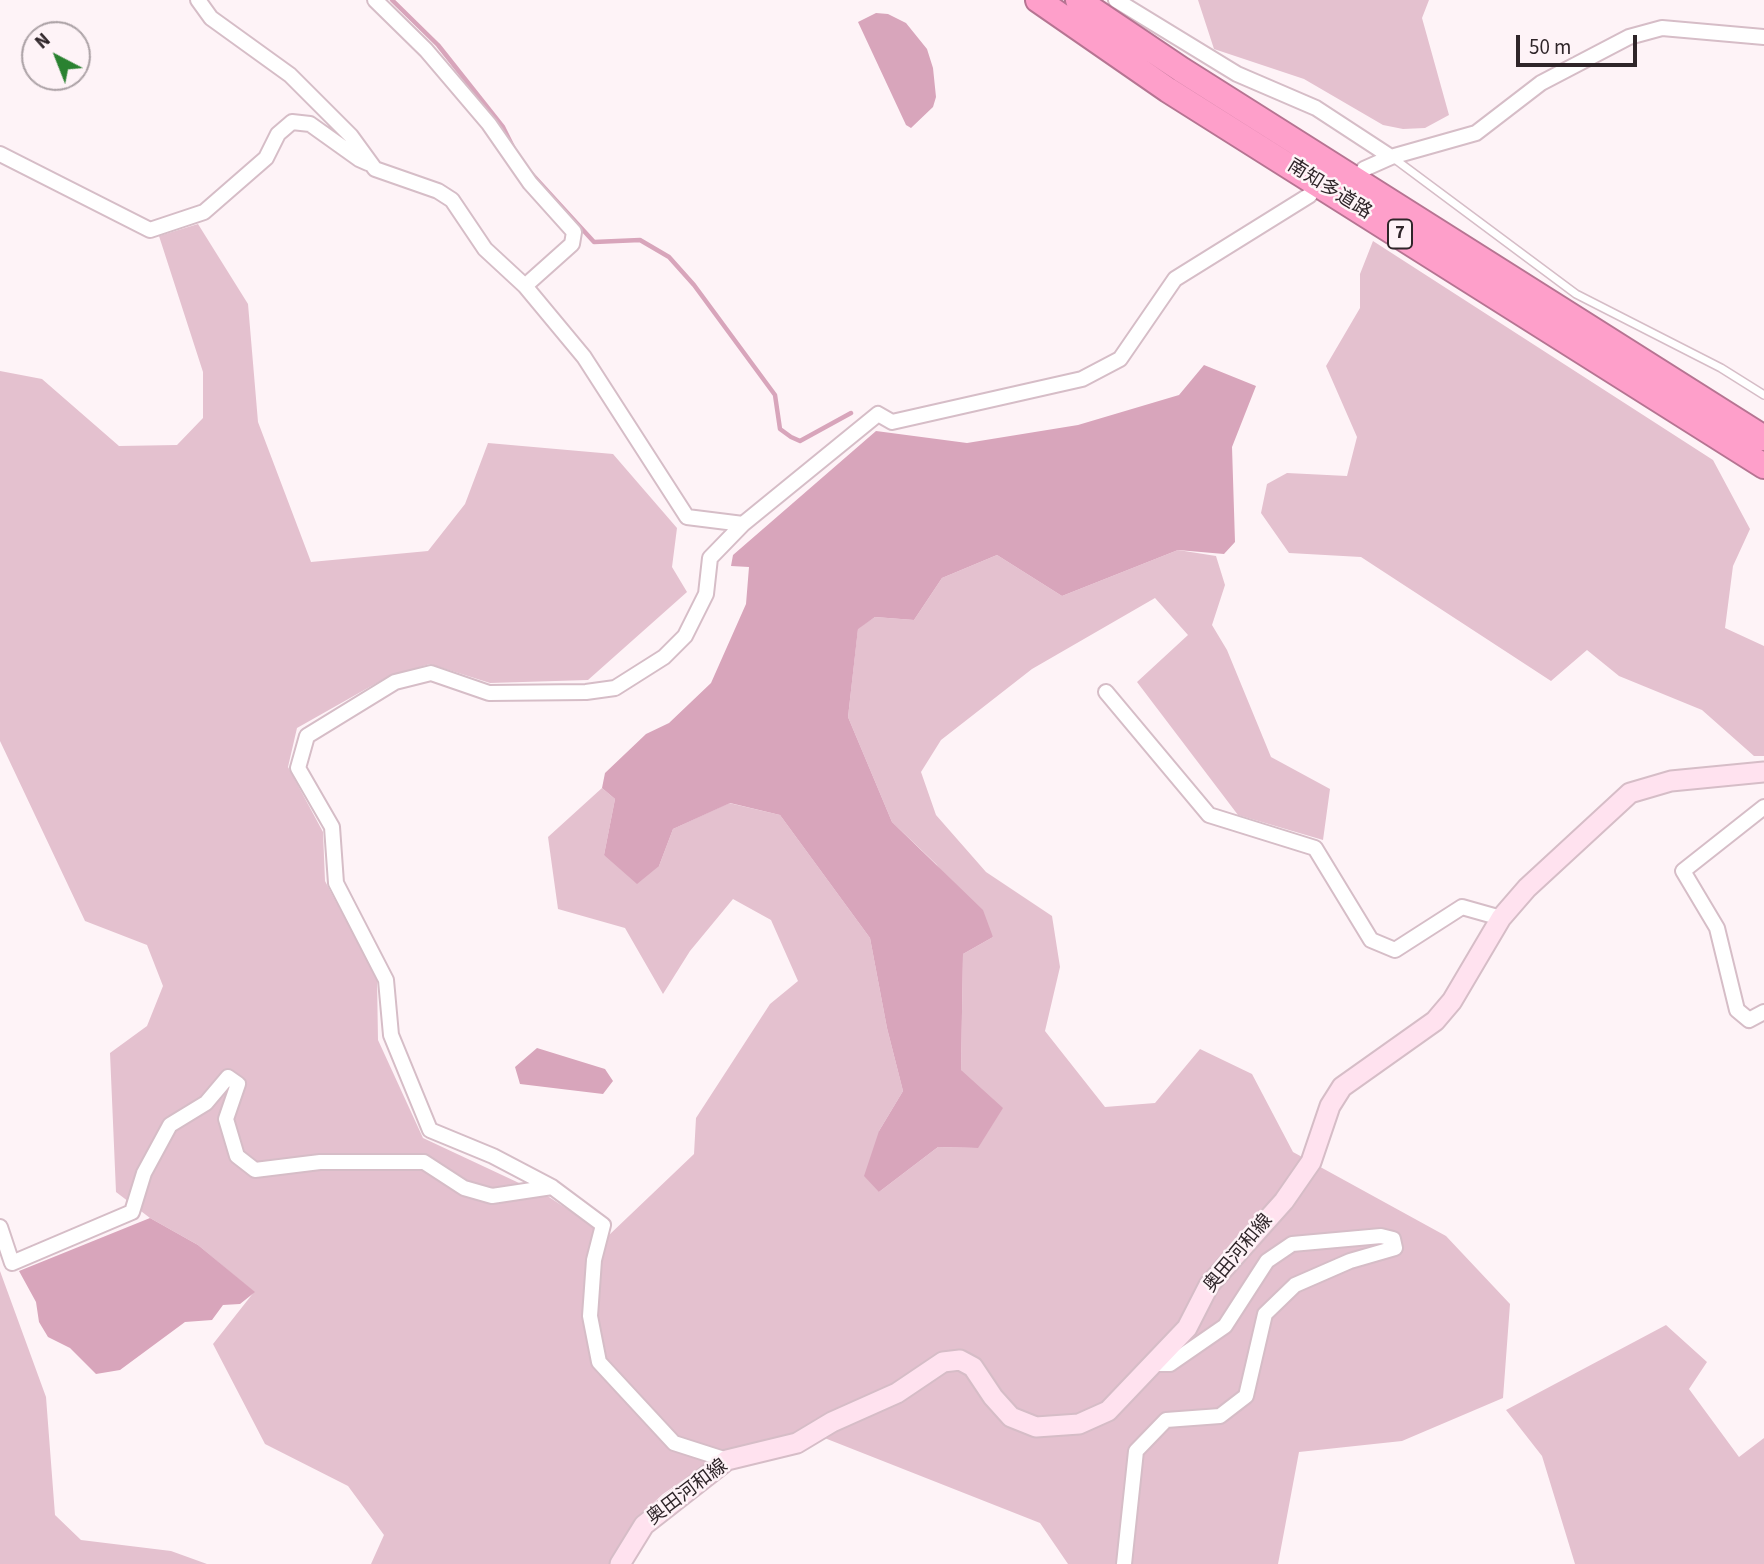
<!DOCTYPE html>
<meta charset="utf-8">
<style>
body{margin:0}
#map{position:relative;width:1764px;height:1564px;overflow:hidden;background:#fef3f7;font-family:"Source Sans 3",sans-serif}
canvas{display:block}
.north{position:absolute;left:21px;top:21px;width:70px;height:70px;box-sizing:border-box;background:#fef3f7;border:2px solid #aba1a5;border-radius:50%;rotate:318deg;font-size:19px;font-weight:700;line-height:28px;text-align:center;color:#2f2529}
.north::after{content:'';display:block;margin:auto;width:24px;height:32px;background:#2a8231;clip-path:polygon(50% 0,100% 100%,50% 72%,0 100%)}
.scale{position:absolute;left:1516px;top:35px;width:121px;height:32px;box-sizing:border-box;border:4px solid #2f2529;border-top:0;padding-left:9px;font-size:21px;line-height:24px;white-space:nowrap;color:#2f2529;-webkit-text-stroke:5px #fef3f7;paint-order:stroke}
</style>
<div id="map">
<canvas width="1764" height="1564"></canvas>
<div class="north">N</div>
<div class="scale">50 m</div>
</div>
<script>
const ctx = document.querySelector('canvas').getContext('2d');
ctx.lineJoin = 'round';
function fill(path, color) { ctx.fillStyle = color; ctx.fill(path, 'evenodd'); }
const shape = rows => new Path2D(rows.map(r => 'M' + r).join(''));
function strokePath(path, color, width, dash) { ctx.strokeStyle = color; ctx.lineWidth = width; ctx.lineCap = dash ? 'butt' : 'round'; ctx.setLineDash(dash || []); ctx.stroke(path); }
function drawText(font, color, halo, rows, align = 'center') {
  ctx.font = font + ' "Source Sans 3","Noto Sans JP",sans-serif'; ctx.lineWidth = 5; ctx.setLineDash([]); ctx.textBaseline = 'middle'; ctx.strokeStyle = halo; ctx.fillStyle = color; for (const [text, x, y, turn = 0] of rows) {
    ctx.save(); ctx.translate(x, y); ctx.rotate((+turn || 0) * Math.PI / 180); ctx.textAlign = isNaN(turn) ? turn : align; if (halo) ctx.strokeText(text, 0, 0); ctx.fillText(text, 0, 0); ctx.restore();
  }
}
fill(shape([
 [1198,0,1429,0,1422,18,1449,115,1425,128,1403,129,1383,125,1304,79,1214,49],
 [198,224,248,304,258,422,311,562,428,551,465,504,488,443,613,454,677,528,672,567,687,592,588,680,490,683,430,664,389,676,297,728,288,767,323,832,325,881,377,979,378,1040,423,1138,549,1197,608,1236,694,1154,696,1118,770,1004,798,981,771,920,733,899,690,951,663,994,625,928,558,909,548,837,602,788,615,799,604,855,659,866,673,829,729,803,780,815,870,938,887,1028,903,1091,879,1131,879,1192,938,1147,978,1148,961,1070,963,954,993,937,936,864,892,822,848,717,858,628,875,617,914,620,942,578,997,555,1062,596,1178,550,1216,556,1225,585,1212,625,1227,650,1271,757,1330,789,1323,840,1238,815,1137,682,1188,635,1155,598,1032,669,941,740,921,772,936,815,986,872,1052,916,1060,967,1045,1031,1105,1107,1155,1103,1200,1049,1252,1074,1293,1152,1446,1236,1510,1304,1503,1398,1402,1441,1299,1452,1278,1564,1068,1564,1040,1523,822,1437,730,1448,663,1494,637,1518,609,1564,371,1564,384,1535,348,1486,265,1444,213,1344,254,1292,198,1245,150,1218,116,1192,110,1053,147,1026,163,986,147,945,85,921,0,741,0,371,42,379,119,446,177,445,203,418,203,372,159,236],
 [1373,241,1713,460,1750,529,1733,566,1725,628,1764,646,1764,756,1754,756,1702,710,1619,676,1587,650,1551,681,1361,557,1289,553,1261,513,1267,484,1287,473,1347,476,1357,437,1326,366,1360,308,1360,274],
 [0,1271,46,1397,55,1515,81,1540,171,1551,207,1564,0,1564],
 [1666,1325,1707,1362,1689,1389,1739,1457,1764,1438,1764,1564,1575,1564,1542,1456,1506,1410]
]), '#e4c1cf');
fill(shape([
 [876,13,888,14,906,23,927,49,933,68,936,97,933,107,911,128,906,125,858,22],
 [1204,365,1256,386,1232,447,1235,542,1224,554,1178,550,1062,596,997,555,942,578,914,620,875,617,858,629,848,717,892,822,983,910,993,937,963,954,961,1070,1003,1108,978,1148,938,1147,879,1192,864,1176,879,1131,903,1091,887,1028,870,938,780,815,730,803,673,829,659,866,637,884,604,855,615,799,602,788,605,773,646,734,669,723,711,683,746,604,749,567,731,566,733,555,876,431,967,443,1078,425,1179,395],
 [537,1048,605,1069,613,1081,603,1094,520,1084,515,1067],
 [150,1218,198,1245,255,1292,240,1304,223,1305,212,1320,185,1322,120,1370,96,1374,70,1348,48,1337,39,1322,36,1302,19,1271]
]), '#d8a5bb');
strokePath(shape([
 [392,0,438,45,503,127,513,147],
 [530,172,594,242,640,240,669,257,694,285,775,395,780,429,791,437,800,441,851,413]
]), '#d8a5bb', 4.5);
const lane = shape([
 [1392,157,1576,294,1721,368,1764,395]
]);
const street = shape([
 [198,0,211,18,290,75,351,136,375,169,438,191,452,200,485,249,525,286,584,357,687,517,743,524],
 [375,0,426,50,489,124,530,183,574,232,572,244,525,286],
 [1116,0,1237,74,1316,108,1391,157],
 [0,154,150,230,204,212,266,158,278,134,292,122,310,124,359,159,368,163],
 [1364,169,1391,157,1476,133,1541,83,1629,37,1662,28,1764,37],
 [1106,692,1209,815,1315,848,1371,940,1395,950,1462,907,1501,918],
 [1764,807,1683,871,1717,928,1737,1010,1749,1020,1764,1012],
 [0,1227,12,1263,132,1212,144,1173,170,1125,206,1103,228,1077,238,1084,226,1119,237,1156,255,1170,320,1162,424,1162,464,1188,492,1196,552,1187],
 [727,1460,674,1443,599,1362,590,1316,594,1260,603,1225,552,1187,493,1156,430,1130,391,1035,386,980,336,883,332,827,298,768,307,736,395,682,431,673,489,693,586,692,615,688,664,657,685,636,706,594,710,558,743,524,878,414,892,422,1082,379,1120,359,1175,279,1310,195],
 [1124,1564,1136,1451,1166,1420,1220,1416,1246,1396,1265,1314,1295,1285,1350,1261,1395,1248,1393,1239,1381,1236,1292,1244,1267,1261,1225,1326,1170,1364,1151,1364]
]);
const secondary = shape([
 [620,1564,644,1525,727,1460,797,1443,832,1422,897,1393,943,1362,960,1360,973,1367,993,1397,1011,1417,1036,1427,1079,1424,1108,1411,1187,1328,1209,1285,1284,1201,1311,1162,1330,1106,1342,1087,1435,1021,1452,1001,1501,918,1527,888,1630,793,1671,781,1764,772]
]);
const highway = shape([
 [1038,0,1168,90,1764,466],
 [1078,0,1182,70,1764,438]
]);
strokePath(lane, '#d6bdc7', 10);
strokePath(street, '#d6bdc7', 18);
strokePath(secondary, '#d6bdc7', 23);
strokePath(highway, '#b67492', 28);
strokePath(lane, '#fff', 7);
strokePath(street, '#fff', 14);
strokePath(secondary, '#ffe2ef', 19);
strokePath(highway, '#fe9fca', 24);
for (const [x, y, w] of [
 [1400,234,24]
]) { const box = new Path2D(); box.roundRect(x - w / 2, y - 14.5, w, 29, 5); ctx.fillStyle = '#fef3f7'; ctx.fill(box); strokePath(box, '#2f2529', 2); }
drawText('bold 18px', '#2f2529', null, [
 ["7",1400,234]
]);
drawText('19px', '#2f2529', '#fef3f7', [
 ["南知多道路",1329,190,32],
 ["奥田河和線",1239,1254,-50],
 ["奥田河和線",688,1493,-37]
]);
</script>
